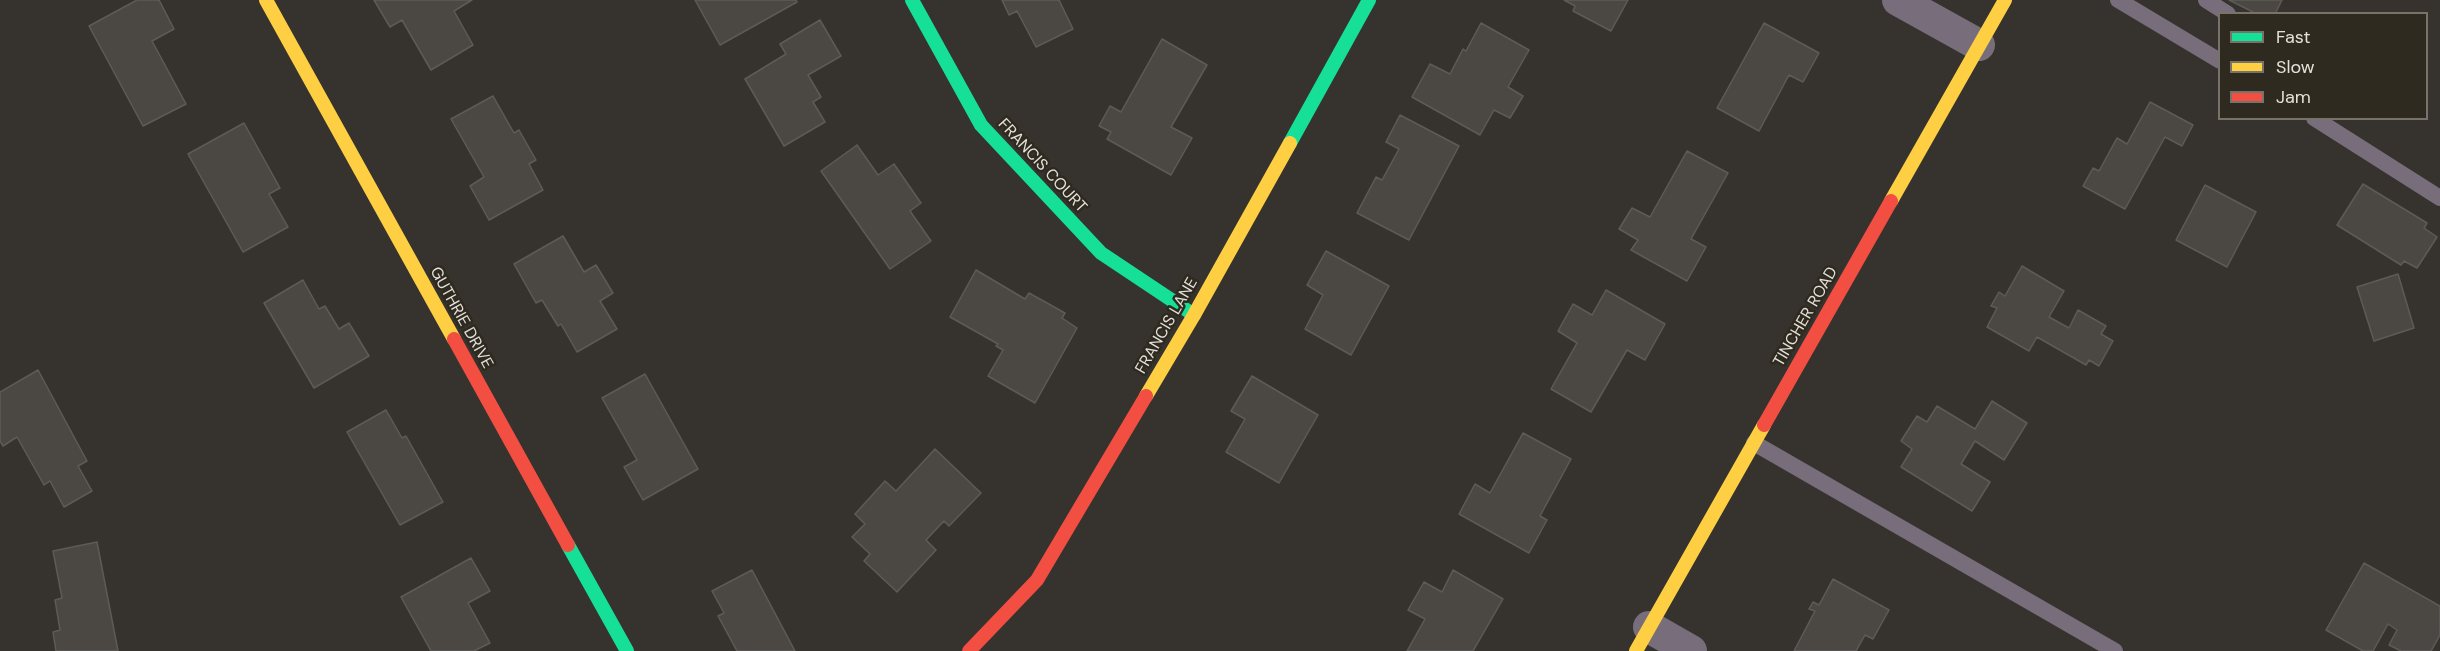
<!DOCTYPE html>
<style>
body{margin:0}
#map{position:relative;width:2440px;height:651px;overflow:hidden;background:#36332e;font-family:"DM Sans",sans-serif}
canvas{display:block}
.legend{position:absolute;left:2218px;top:12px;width:210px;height:108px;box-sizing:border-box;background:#2f2a20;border:2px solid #77736b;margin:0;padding:8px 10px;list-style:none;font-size:18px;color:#e4e1db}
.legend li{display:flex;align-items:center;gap:12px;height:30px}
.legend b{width:30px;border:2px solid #77736b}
</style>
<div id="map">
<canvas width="2440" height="651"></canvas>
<ul class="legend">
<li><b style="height:8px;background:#16e098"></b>Fast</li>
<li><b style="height:8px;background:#ffcf43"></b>Slow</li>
<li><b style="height:8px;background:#f24e42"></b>Jam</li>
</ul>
</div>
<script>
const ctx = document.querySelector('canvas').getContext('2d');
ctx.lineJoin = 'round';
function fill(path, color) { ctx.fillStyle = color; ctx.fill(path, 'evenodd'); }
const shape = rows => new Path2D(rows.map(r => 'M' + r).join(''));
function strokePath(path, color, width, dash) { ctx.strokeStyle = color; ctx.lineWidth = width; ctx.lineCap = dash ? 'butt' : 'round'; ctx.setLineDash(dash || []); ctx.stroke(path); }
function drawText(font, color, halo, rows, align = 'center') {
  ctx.font = font + ' "DM Sans",sans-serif'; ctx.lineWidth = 5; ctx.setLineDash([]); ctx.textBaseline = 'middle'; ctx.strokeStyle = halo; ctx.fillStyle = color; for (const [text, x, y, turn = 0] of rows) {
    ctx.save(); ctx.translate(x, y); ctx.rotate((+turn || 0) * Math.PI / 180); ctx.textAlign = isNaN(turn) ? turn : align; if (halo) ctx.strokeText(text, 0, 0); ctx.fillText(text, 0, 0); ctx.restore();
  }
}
const building = shape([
 [137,0,159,0,174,29,152,41,186,104,143,126,89,26,137,0],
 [374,0,472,0,454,11,473,45,431,70,402,20,390,27,374,0],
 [695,0,796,0,797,2,720,45,695,0],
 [1002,0,1059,0,1073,29,1036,47,1017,11,1009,15,1002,0],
 [1564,0,1628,0,1611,31,1573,11,1575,6,1564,0],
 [2229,0,2282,0,2275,14,2257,14,2229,0],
 [820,20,841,56,808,75,821,97,813,102,825,122,784,146,745,79,786,54,780,44,820,20],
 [1481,23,1529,50,1508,87,1523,96,1510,118,1494,110,1480,135,1412,97,1430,64,1450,74,1463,49,1466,51,1481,23],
 [1764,23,1819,53,1803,82,1789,75,1759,131,1717,108,1764,23],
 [1162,39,1207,65,1171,127,1192,138,1171,175,1107,139,1111,132,1099,126,1110,106,1121,112,1162,39],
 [493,96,514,133,519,130,536,160,529,164,543,190,489,220,470,186,484,177,451,119,493,96],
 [2150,102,2193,125,2182,146,2165,137,2125,209,2083,186,2093,168,2099,171,2117,138,2127,144,2150,102],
 [1400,115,1459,146,1409,240,1357,213,1376,177,1382,180,1399,149,1386,142,1400,115],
 [244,123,280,188,269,194,288,227,243,252,188,154,244,123],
 [857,145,878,175,894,164,921,203,910,211,931,241,890,269,821,171,857,145],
 [1687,151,1728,173,1691,239,1706,247,1687,281,1631,250,1638,240,1619,229,1632,208,1650,217,1687,151],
 [2363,184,2427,223,2424,228,2437,237,2417,268,2404,261,2401,265,2337,225,2363,184],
 [2205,185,2256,212,2227,267,2176,240,2205,185],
 [563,236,584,272,596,265,613,293,600,301,617,329,577,352,561,324,558,326,542,300,536,303,514,264,563,236],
 [1326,251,1389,286,1351,355,1305,329,1323,295,1307,285,1326,251],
 [2022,266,2064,291,2049,317,2069,328,2078,310,2106,326,2101,334,2113,341,2099,366,2089,360,2086,365,2037,337,2029,351,1987,327,1997,308,1991,306,1999,292,2005,296,2022,266],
 [976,270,1025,299,1029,293,1065,313,1062,318,1077,328,1035,403,988,376,1003,350,996,346,998,344,950,317,976,270],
 [2398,274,2414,328,2374,341,2357,287,2398,274],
 [303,280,319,309,325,306,339,329,349,323,369,356,314,388,264,303,303,280],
 [1606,290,1665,324,1645,360,1627,350,1591,412,1551,389,1577,343,1558,331,1573,304,1592,315,1606,290],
 [38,370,87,461,78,466,92,491,64,507,50,481,44,485,17,437,3,446,0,441,0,392,38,370],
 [645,374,698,469,643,500,624,467,637,460,602,398,645,374],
 [1252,376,1318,415,1279,483,1226,452,1245,419,1231,411,1252,376],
 [1992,401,2027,423,2004,460,1975,441,1961,464,1990,482,1972,511,1901,467,1912,449,1901,441,1917,416,1927,422,1937,406,1975,429,1992,401],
 [386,410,402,438,406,436,443,502,400,525,347,432,386,410],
 [1523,433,1571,459,1540,516,1547,520,1529,553,1459,514,1475,484,1490,493,1523,433],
 [935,449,981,493,949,526,944,521,926,540,936,550,897,592,864,561,870,554,852,537,865,524,855,514,885,481,896,491,935,449],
 [97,542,118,651,56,651,53,632,60,630,55,600,62,598,53,551,97,542],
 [471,558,490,591,468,603,490,643,474,651,431,651,401,597,471,558],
 [2364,563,2440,606,2440,635,2431,651,2401,651,2389,645,2397,630,2388,624,2373,651,2363,651,2326,630,2364,563],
 [752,570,795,651,737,651,718,616,724,613,712,591,752,570],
 [1453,570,1503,599,1473,651,1407,651,1425,619,1408,610,1424,582,1442,592,1453,570],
 [1833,579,1889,610,1873,639,1865,635,1856,651,1794,651,1815,611,1809,609,1813,602,1819,605,1833,579]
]);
fill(building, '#4b4844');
strokePath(building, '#5e5b57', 1.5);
strokePath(shape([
 [2118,0,2220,61],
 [2206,0,2228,14],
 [2314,118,2440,198],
 [1754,443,2115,651]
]), '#786e7b', 16);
strokePath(shape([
 [1898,0,1979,45],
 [1649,627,1691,651]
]), '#786e7b', 32);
strokePath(shape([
 [912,0,981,125,1101,253,1194,315],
 [1290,143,1369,0],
 [568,545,627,651]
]), '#16e098', 14);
strokePath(shape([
 [266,0,454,339],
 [1891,201,2005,0],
 [1146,396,1194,315,1290,143],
 [1636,651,1764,425]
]), '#ffcf43', 14);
strokePath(shape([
 [454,339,568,545],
 [1764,425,1891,201],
 [969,651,1037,580,1146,396]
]), '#f24e42', 14);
drawText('16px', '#e4e1db', '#2f2a20', [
 ["FRANCIS COURT",1042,166,47],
 ["TINCHER ROAD",1806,317,-60],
 ["GUTHRIE DRIVE",461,318,61],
 ["FRANCIS LANE",1167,326,-60]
]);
</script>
